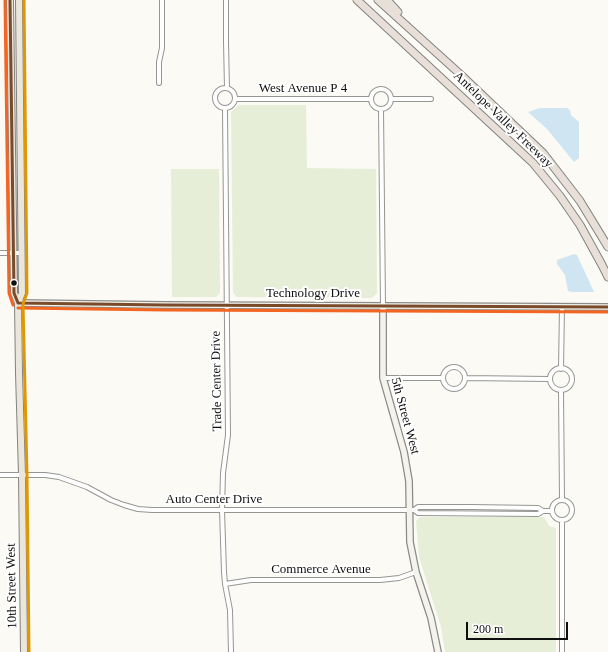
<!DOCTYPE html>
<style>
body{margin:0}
#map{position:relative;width:608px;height:652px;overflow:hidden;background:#fbfaf5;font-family:Georgia,serif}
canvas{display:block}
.scale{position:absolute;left:466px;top:622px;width:102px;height:18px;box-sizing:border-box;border:2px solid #0f0f0f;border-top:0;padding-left:5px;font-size:12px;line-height:14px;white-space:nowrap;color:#0f0f0f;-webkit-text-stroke:3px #fff;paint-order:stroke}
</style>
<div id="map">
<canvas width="608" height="652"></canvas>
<div class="scale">200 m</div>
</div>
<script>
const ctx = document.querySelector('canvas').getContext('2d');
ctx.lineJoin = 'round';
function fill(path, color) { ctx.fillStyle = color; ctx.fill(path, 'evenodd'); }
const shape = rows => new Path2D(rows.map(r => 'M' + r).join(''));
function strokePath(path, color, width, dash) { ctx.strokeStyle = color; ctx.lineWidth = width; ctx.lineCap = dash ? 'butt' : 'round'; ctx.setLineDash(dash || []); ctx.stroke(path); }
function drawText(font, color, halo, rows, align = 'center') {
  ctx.font = font + ' Georgia,serif'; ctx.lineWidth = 4; ctx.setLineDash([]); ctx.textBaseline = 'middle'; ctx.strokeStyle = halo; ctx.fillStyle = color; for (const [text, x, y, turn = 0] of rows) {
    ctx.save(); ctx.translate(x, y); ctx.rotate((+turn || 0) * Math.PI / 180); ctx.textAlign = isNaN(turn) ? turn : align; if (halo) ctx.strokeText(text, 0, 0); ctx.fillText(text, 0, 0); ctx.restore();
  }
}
fill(shape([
 [239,105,306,105,307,168,376,169,377,293,372,298,237,297,233,293,231,112],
 [171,169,219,169,220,293,216,297,172,297],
 [420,517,544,517,549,526,556,528,556,652,445,652,441,627,419,557,416,521]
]), '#e6eed7');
fill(shape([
 [540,108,567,108,570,110,571,115,579,122,579,158,574,162,547,129,528,112],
 [574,254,577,255,594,292,572,292,568,291,565,275,557,264,557,260]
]), '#cfe6f2');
const street = shape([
 [226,0,226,42,227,88],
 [159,83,159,62,162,48,162,0],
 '215 98a10 10 0 1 1 20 0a10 10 0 1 1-20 0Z',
 '371 99a10 10 0 1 1 20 0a10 10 0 1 1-20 0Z',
 [235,99,370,99],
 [392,99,431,99],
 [225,109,228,435,223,473,222,510,224,572,225,584,230,610,231,652],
 [381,109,383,306],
 [0,253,22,253],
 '443 378a11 11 0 1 1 22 0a11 11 0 1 1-22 0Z',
 '550 379a11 11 0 1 1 22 0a11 11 0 1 1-22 0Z',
 [561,369,562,307],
 [383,378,443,378],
 [465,378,549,379],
 [561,391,562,500],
 [0,475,45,475,59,477,87,487,111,500,124,505,138,509,152,510,414,510,418,513,538,514,543,511,552,511],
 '552 510a10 10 0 1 1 20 0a10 10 0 1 1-20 0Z',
 [414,510,418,507,471,507,538,508,543,511],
 [225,584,251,580,380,580,399,578,416,572],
 [562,652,562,520]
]);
const secondary = shape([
 [18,303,165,305,608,307],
 [383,306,383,378,404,452,409,481,410,542,416,572,431,618,438,652]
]);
const primary = shape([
 [10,0,14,293,18,303],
 [19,0,22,293,18,303,19,373,22,475,24,652]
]);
const highway = shape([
 [357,0,533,163,560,196,580,225,602,265,608,277],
 [378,0,460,74,543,153,580,201,608,247],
 [387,0,398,12]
]);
strokePath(street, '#959593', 6);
strokePath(secondary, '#8c8b89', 8);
strokePath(primary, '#838280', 8);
strokePath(highway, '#838280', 9);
strokePath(street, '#fefefe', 4);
strokePath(secondary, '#f4f3ec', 5.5);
strokePath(primary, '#ebe6dc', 6);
strokePath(highway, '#e8e0d8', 7);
strokePath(shape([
 [10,0,14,293,18,303],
 [18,303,165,305,608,307]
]), '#7a4b2a', 3);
strokePath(shape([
 [5,0,9,293,13,305],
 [18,308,165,310,608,312]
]), '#f26522', 3);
strokePath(shape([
 [24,0,27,293,23,304,27,475,29,652]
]), '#e09702', 3);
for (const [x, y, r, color] of [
 [14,283,3.5,"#0f0f0f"]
]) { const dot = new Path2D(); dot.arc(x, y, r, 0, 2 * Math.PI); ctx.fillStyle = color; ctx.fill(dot); strokePath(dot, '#fff', 1.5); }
drawText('13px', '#0f0f0f', '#fff', [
 ["West Avenue P 4",303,89],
 ["Antelope Valley Freeway",503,120,44],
 ["Technology Drive",313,294],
 ["Trade Center Drive",217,381,-91],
 ["5th Street West",405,416,75],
 ["Auto Center Drive",214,500],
 ["Commerce Avenue",321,570],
 ["10th Street West",12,586,-91]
]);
</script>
